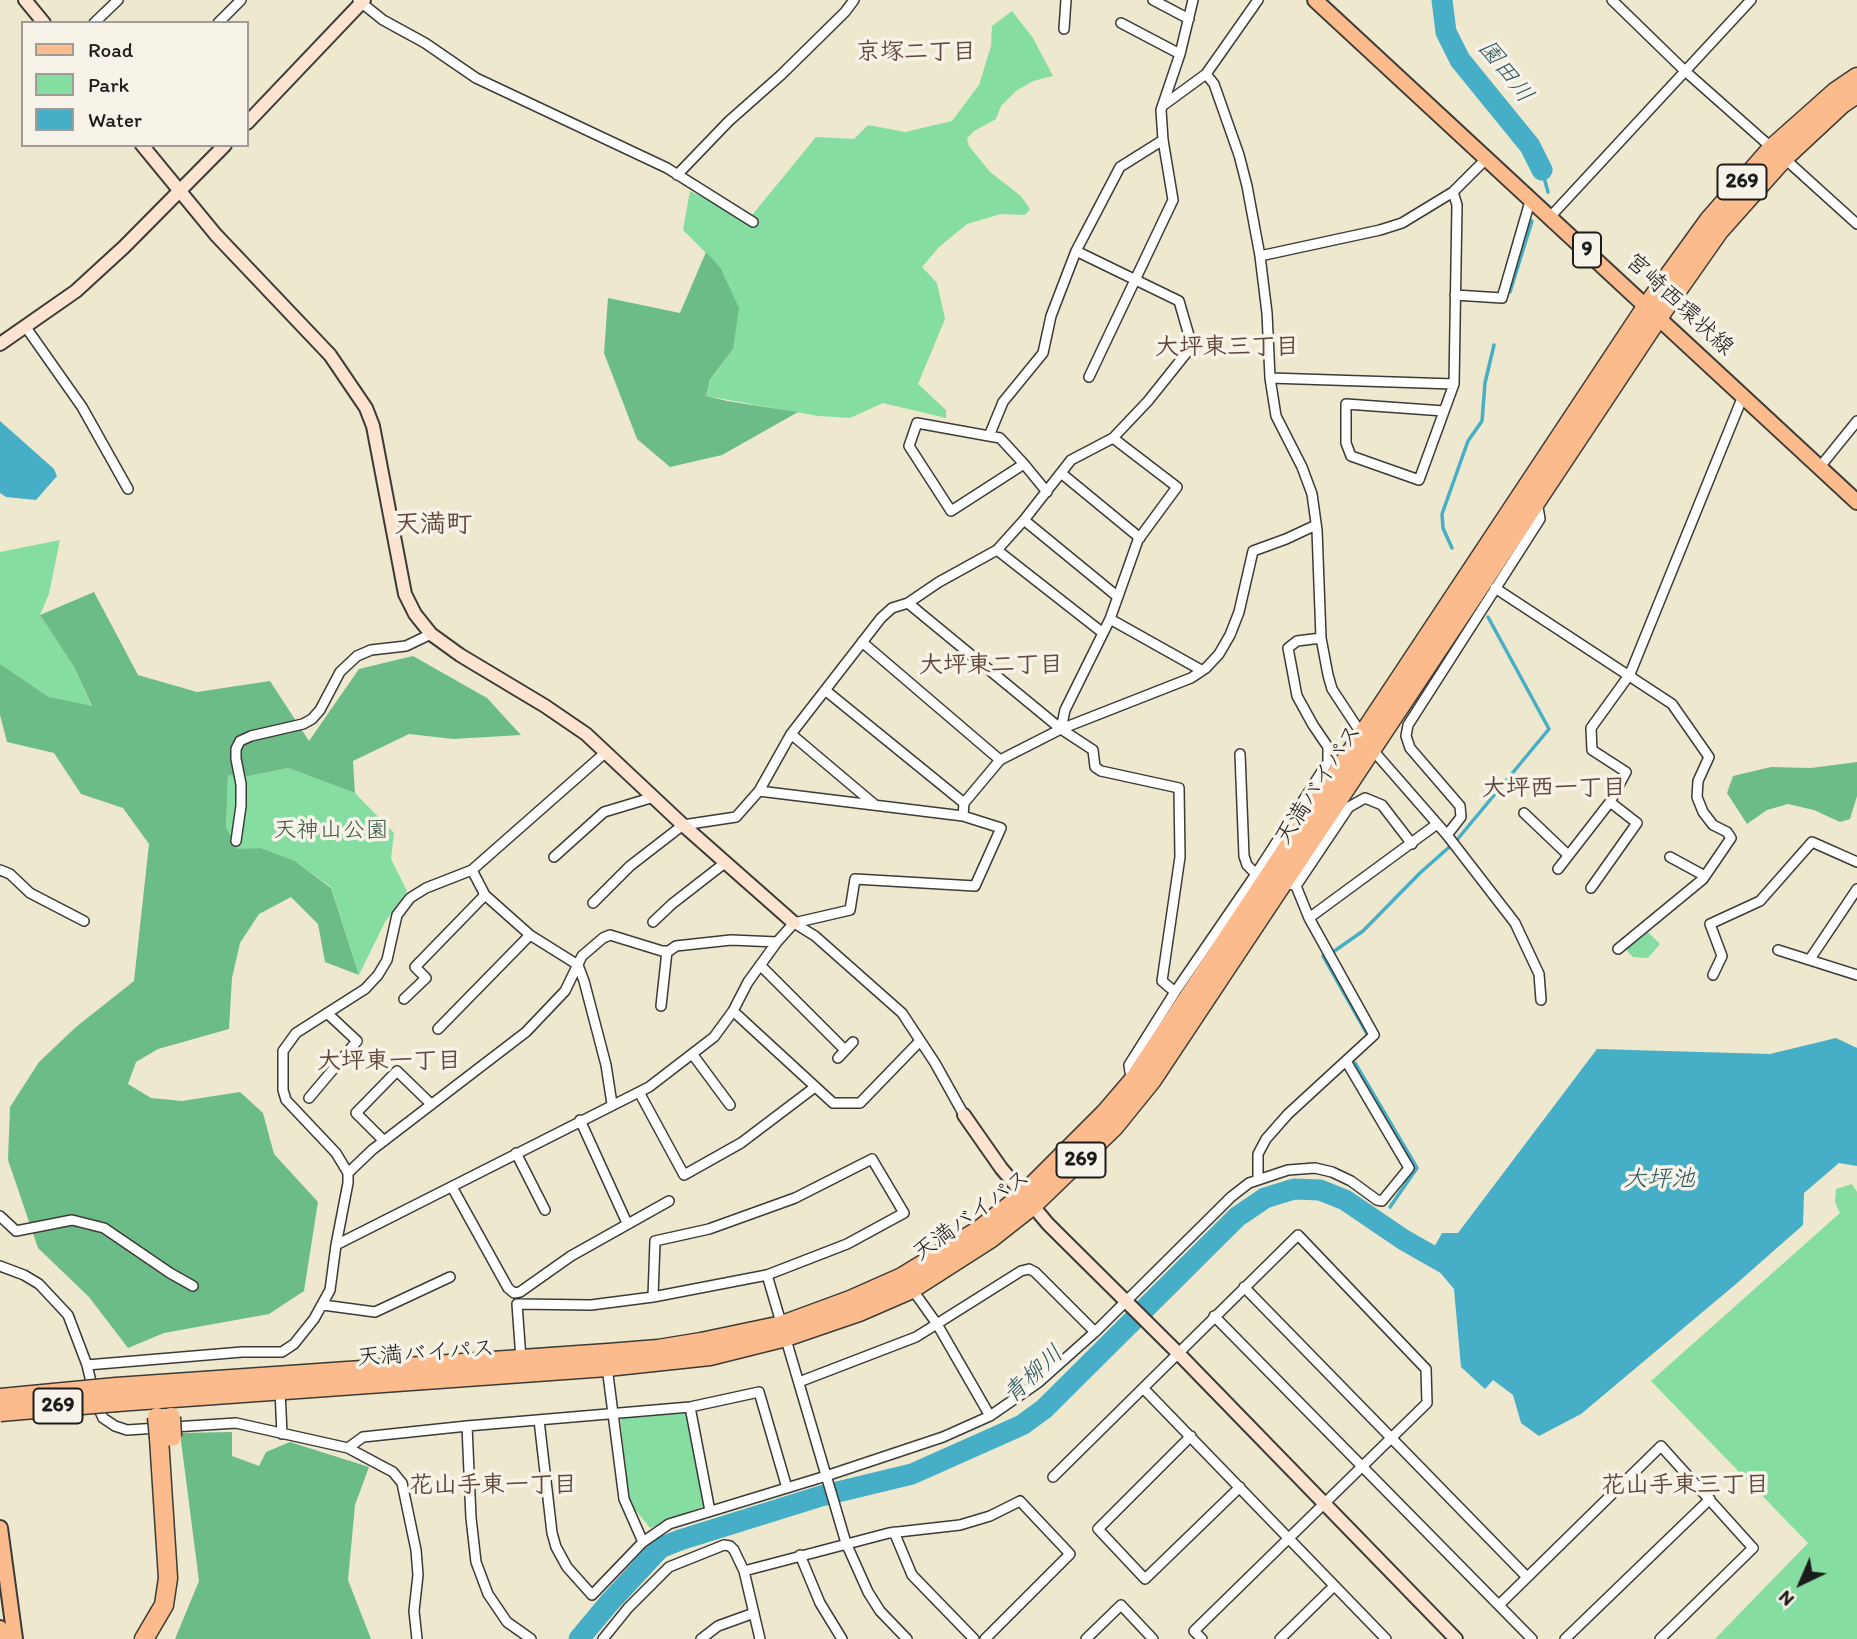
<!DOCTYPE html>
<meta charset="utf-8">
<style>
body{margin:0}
#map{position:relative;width:1857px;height:1639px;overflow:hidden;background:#ede8ce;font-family:Itim,sans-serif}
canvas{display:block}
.legend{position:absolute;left:21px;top:21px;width:228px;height:126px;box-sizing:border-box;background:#f7f3e8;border:2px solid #9f9d96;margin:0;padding:9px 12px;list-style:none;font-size:21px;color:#1c1c1c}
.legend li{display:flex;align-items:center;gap:14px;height:35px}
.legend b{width:35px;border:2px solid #9f9d96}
.north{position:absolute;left:1766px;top:1548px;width:70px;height:70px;-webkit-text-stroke:5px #f7f3e8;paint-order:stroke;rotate:224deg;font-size:19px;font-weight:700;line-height:28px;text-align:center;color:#1c1c1c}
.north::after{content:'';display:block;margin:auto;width:24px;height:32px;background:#1c1c1c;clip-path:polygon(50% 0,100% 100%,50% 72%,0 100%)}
</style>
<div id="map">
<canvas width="1857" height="1639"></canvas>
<ul class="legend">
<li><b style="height:9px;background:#fbbb8d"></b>Road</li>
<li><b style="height:19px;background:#85dda2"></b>Park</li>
<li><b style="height:19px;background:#46aec6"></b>Water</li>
</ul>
<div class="north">N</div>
</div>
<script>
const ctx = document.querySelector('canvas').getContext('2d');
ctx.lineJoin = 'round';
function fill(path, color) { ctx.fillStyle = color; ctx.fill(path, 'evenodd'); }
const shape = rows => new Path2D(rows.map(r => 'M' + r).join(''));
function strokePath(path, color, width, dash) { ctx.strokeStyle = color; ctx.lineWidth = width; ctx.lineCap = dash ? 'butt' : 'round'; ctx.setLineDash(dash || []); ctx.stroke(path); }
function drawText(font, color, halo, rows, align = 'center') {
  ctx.font = font + ' Itim,"Klee One",sans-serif'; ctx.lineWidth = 7; ctx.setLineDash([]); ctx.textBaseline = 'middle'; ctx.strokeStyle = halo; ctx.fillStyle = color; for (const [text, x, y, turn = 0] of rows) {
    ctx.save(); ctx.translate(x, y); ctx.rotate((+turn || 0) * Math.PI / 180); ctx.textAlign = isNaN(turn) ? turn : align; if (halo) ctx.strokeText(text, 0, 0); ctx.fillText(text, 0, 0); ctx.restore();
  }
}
fill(shape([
 [1012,11,1033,38,1053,76,1033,81,1016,91,1001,106,996,119,974,131,967,138,969,146,990,172,1021,196,1030,209,1025,215,1001,214,967,224,939,247,922,267,937,283,945,319,918,384,946,410,946,418,883,403,850,418,818,416,706,396,710,381,733,349,720,267,683,230,690,191,748,220,816,137,854,139,868,125,905,132,952,121,979,85,991,46,992,26],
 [60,540,49,594,40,615,74,667,92,707,49,697,0,664,0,552],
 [288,768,355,793,394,833,391,859,407,891,385,922,359,975,331,887,295,861,261,848,237,850,226,827,228,774,251,776],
 [1646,930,1660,944,1648,958,1633,957,1627,951,1629,945],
 [1852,1184,1857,1192,1857,1639,1715,1639,1808,1543,1651,1381,1840,1213,1835,1202,1836,1189],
 [687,1413,704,1506,650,1528,629,1502,620,1416]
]), '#85dda2');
fill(shape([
 [706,252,720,267,739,308,733,349,710,380,706,396,727,401,798,412,722,455,670,467,637,439,604,353,608,298,680,313],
 [94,592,138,675,197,692,270,681,309,741,359,669,413,656,487,698,521,735,453,739,409,734,353,761,355,793,288,768,250,776,228,775,226,827,237,849,261,848,295,861,331,888,359,975,325,962,318,924,291,897,259,914,240,943,232,978,229,1029,158,1049,136,1062,128,1084,151,1098,182,1101,240,1092,263,1113,274,1154,318,1202,304,1291,269,1314,164,1333,128,1348,89,1297,38,1248,8,1160,10,1107,39,1062,76,1027,134,981,149,844,123,808,81,794,54,753,7,742,0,715,0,664,49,697,92,706,74,667,40,615],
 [1857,762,1857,796,1850,819,1840,822,1814,810,1788,804,1767,810,1747,824,1727,793,1733,776,1771,767,1811,768],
 [232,1432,232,1456,259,1466,266,1452,290,1442,369,1467,355,1505,348,1580,371,1639,175,1639,199,1581,180,1433]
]), '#6cbc88');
fill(shape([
 [0,421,54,469,57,476,36,500,6,497,0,493],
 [1836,1038,1857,1048,1857,1166,1839,1163,1804,1193,1803,1225,1736,1284,1581,1414,1539,1436,1521,1423,1513,1395,1493,1380,1485,1389,1461,1367,1454,1289,1428,1258,1442,1233,1458,1233,1597,1049,1770,1054]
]), '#46aec6');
strokePath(shape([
 [1542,170,1548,192],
 [1510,292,1532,221],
 [1452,548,1443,528,1442,514,1468,441,1482,421,1485,383,1494,345],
 [1333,952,1363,931,1420,873,1456,841,1549,729,1488,617],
 [1323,956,1367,1034],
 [1355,1063,1417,1168,1390,1207]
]), '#46aec6', 3.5);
strokePath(shape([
 [1442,0,1446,32,1460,60,1530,146,1542,170],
 [579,1639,609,1603,660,1548,680,1540,821,1496,912,1474,1022,1425,1044,1409,1237,1217,1265,1198,1294,1189,1320,1190,1345,1200,1404,1240,1455,1269]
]), '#46aec6', 21);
const street = shape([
 [358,0,383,20,425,43,476,78,667,168,753,222],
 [1153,0,1189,19],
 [1612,0,1685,71,1772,148],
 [94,23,118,0],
 [218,23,241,0],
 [1121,23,1180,54],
 [1064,29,1066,0],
 [1206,74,1214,84,1239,155,1247,186,1260,256,1267,313,1270,378,1276,416,1302,467,1312,494,1317,530,1321,638,1328,675,1332,689,1363,736],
 [1165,104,1206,74,1258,0],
 [1784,158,1857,224],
 [677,175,729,121,781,75,845,12,854,0],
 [1551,216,1751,0],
 [1260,256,1380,230,1402,223,1453,192,1486,159],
 [1455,295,1502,298,1531,198],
 [25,326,82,407,128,489],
 [1089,377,1173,200,1163,140],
 [1270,378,1454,384,1457,205,1453,192],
 [1444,411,1346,404,1346,443,1351,456,1419,480,1454,384],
 [989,436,1003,402,1043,353,1051,316,1076,251,1120,167,1163,140,1161,110,1180,54,1193,0],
 [1024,464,951,511,909,446,917,423,1000,438,1024,464,1047,492],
 [1819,468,1857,421],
 [1061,473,1140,538],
 [1024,520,1118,597],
 [997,550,1103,633],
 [1495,588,1672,704,1709,757,1698,781,1697,797,1703,812,1713,825,1727,832,1731,838,1703,879,1618,949],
 [908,603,1061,729,1093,750,1095,767,1101,771,1179,788,1180,857,1162,981,1175,992],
 [1110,619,1201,670],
 [862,642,1000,760],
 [825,690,964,803],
 [1061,729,1065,710,1110,619,1138,540,1177,487,1113,438],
 [791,734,874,804],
 [1371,748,1447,835,1515,923,1539,974,1541,1000],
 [1240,754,1244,856,1247,865,1256,874],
 [759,791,963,816,964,803,1000,760,1061,729,1191,678,1206,668,1219,654,1230,635,1239,612,1253,551,1286,539,1316,525],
 [1524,813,1567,854],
 [1447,835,1461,817,1460,806,1410,748,1406,736,1408,725,1540,519,1537,501],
 [236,841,241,806,241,784,236,759,236,749,240,741,251,736,303,724,312,719,320,710,340,672,357,656,371,650,406,646,431,634],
 [554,857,604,812,654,797],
 [1670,857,1705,876],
 [1558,869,1610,802,1626,772,1592,750,1591,728,1630,674,1743,396],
 [0,870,10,874,30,893,84,921],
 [472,870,485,895,530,935,578,965,584,981,606,1065,612,1104],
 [1296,886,1349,807,1365,798,1382,805,1412,844],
 [1591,888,1637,823,1610,802],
 [593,903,630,866,683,825,736,817,759,791,791,734,881,618,892,608,908,603,939,582,997,550,1024,520,1071,460,1113,438,1148,401,1192,346,1179,301,1076,251],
 [1309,918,1437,824],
 [653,922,672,904,726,862],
 [794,923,815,936,902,1013,935,1063,964,1115],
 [1778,950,1857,975],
 [1810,959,1857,889],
 [760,965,845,1050],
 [1713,975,1722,956,1710,924,1760,901,1812,842,1857,862],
 [404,999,426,978,415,967,485,895],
 [661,1006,667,951],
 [733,1011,833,1103,860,1103,919,1042],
 [438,1029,530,935],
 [693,1055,730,1105],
 [838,1058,853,1042],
 [1135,1078,1130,1072,1129,1065,1175,992,1256,874,1328,762,1328,747,1313,725,1297,696,1288,648,1297,641,1321,638],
 [639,1092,684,1175,741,1143,815,1087],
 [309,1098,357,1041,327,1013],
 [580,1120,627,1223],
 [384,1141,356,1113,397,1071,431,1104],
 [516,1153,545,1210],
 [348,1173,372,1150,526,1032,565,991,582,956,603,938,610,935,662,951,669,951,676,946,731,940,777,942],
 [1258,1179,1258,1154,1266,1139,1288,1114,1374,1035,1309,918,1296,886,1284,882],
 [452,1187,508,1288,514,1293,520,1292,571,1256,669,1201],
 [0,1216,16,1231,72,1220,104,1228,170,1273,193,1286],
 [336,1245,649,1087,714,1037,733,1011,748,982,777,942,794,923,850,910,855,879,975,886,1001,828,963,816],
 [0,1266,24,1275,39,1284,68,1315,87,1365,96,1403,103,1418,115,1426,127,1430,236,1423,348,1448,393,1472,402,1483,416,1550,418,1575,414,1611,417,1639],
 [767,1275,846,1543,868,1592,880,1611,907,1639],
 [1244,1287,1527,1577],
 [912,1289,937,1324,990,1416],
 [323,1305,375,1312,450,1277],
 [1214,1316,1532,1639],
 [521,1359,517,1304,591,1305,653,1297,767,1275,847,1244,904,1213,872,1159,795,1198,709,1229,655,1241,653,1297],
 [87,1365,242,1352,282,1352,294,1344,314,1319,330,1290,336,1245,348,1183,348,1173,336,1153,286,1100,283,1090,283,1051,296,1033,365,989,378,975,387,960,397,915,410,898,426,888,472,870,606,752],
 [607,1367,624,1499,643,1542],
 [799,1382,916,1337,1021,1271,1029,1269,1035,1272,1095,1332],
 [1144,1389,1386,1639],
 [280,1390,282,1434],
 [690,1407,710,1511],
 [539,1420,552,1533,556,1547,567,1567,592,1595,643,1542,669,1524,826,1476,943,1437,990,1416,1039,1382,1095,1332,1231,1197,1249,1183,1288,1170,1315,1168,1332,1172,1351,1181,1377,1200,1382,1201,1409,1168,1346,1061],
 [467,1426,471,1518,476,1562,488,1594,507,1622,531,1639],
 [1191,1436,1098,1529,1145,1579,1240,1487],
 [348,1448,363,1437,467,1426,690,1407,759,1392,787,1488],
 [1053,1477,1298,1235,1426,1369,1427,1403,1194,1631,1202,1639],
 [894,1532,912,1575,974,1639],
 [800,1555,820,1603,842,1639],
 [744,1571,889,1533,960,1525,990,1516,1020,1501,1070,1554,985,1639],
 [1499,1605,1661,1446,1753,1548,1660,1639],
 [603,1639,628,1608,669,1567,724,1545,730,1546,734,1550,744,1571,760,1639],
 [701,1639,718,1626,754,1613],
 [1086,1639,1121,1605,1153,1639],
 [1280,1639,1334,1586],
 [1565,1639,1710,1499]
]);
const secondary = shape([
 [25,0,44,23],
 [247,123,364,0],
 [142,145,216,235,330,355,366,408,373,426,405,594,415,614,431,634,460,655,545,706,586,734,683,825,794,923],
 [0,344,76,291,124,247,225,145],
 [964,1115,1001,1168,1048,1224,1177,1352,1456,1639]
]);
const primary = shape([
 [1315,0,1857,502],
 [0,1528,15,1639],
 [0,1628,1,1639]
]);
const highway = shape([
 [116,1387,608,1353,658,1349,701,1342,782,1325,850,1300,902,1277,979,1230,1023,1195,1105,1113,1135,1078,1646,307,1709,220,1772,148,1835,92,1857,77],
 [117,1402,607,1367,710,1356,786,1337,859,1312,912,1289,990,1239,1032,1206,1114,1127,1152,1080,1658,318,1719,231,1784,158,1842,104,1857,94],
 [144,1639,164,1605,168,1578,159,1438]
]);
strokePath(street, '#3b3b37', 12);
strokePath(secondary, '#3b3b37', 16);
strokePath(primary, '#3b3b37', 18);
strokePath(highway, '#3b3b37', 21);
strokePath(street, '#fff', 9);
strokePath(secondary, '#fde4d1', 12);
strokePath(primary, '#fbbb8d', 14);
strokePath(highway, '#fbbb8d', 18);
const highwayBridge = shape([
 [0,1398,116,1387],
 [0,1412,117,1402],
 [157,1417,159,1438],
 [171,1417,172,1437]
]);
strokePath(highwayBridge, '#3b3b37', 21, []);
strokePath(highwayBridge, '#fbbb8d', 18);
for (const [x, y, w] of [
 [1742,182,49],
 [1587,250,28],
 [1081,1160,49],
 [58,1406,49]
]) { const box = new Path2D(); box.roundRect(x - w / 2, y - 17.5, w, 35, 5); ctx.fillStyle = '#f7f3e8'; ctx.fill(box); strokePath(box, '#1c1c1c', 2); }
drawText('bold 21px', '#1c1c1c', null, [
 ["269",1742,182],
 ["9",1587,250],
 ["269",1081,1160],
 ["269",58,1406]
]);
drawText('23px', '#1c1c1c', '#f7f3e8', [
 ["宮崎西環状線",1679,305,43],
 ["天満バイパス",1319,785,-57],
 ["天満バイパス",972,1216,-36],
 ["天満バイパス",426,1354,-4]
]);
drawText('23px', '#3c5644', '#f7f3e8', [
 ["天神山公園",331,831]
]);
drawText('bold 24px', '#61483c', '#f7f3e8', [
 ["京塚二丁目",916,53],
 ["大坪東三丁目",1227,348],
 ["大坪東二丁目",991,666],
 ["大坪西一丁目",1554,789],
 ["大坪東一丁目",389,1062],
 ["花山手東一丁目",493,1486],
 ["花山手東三丁目",1685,1486]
]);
drawText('italic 24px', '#2d5660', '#f7f3e8', [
 ["園田川",1505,72,52],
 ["大坪池",1659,1180],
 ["青柳川",1034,1375,-43]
]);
drawText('bold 26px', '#61483c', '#f7f3e8', [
 ["天満町",433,525]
]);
</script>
